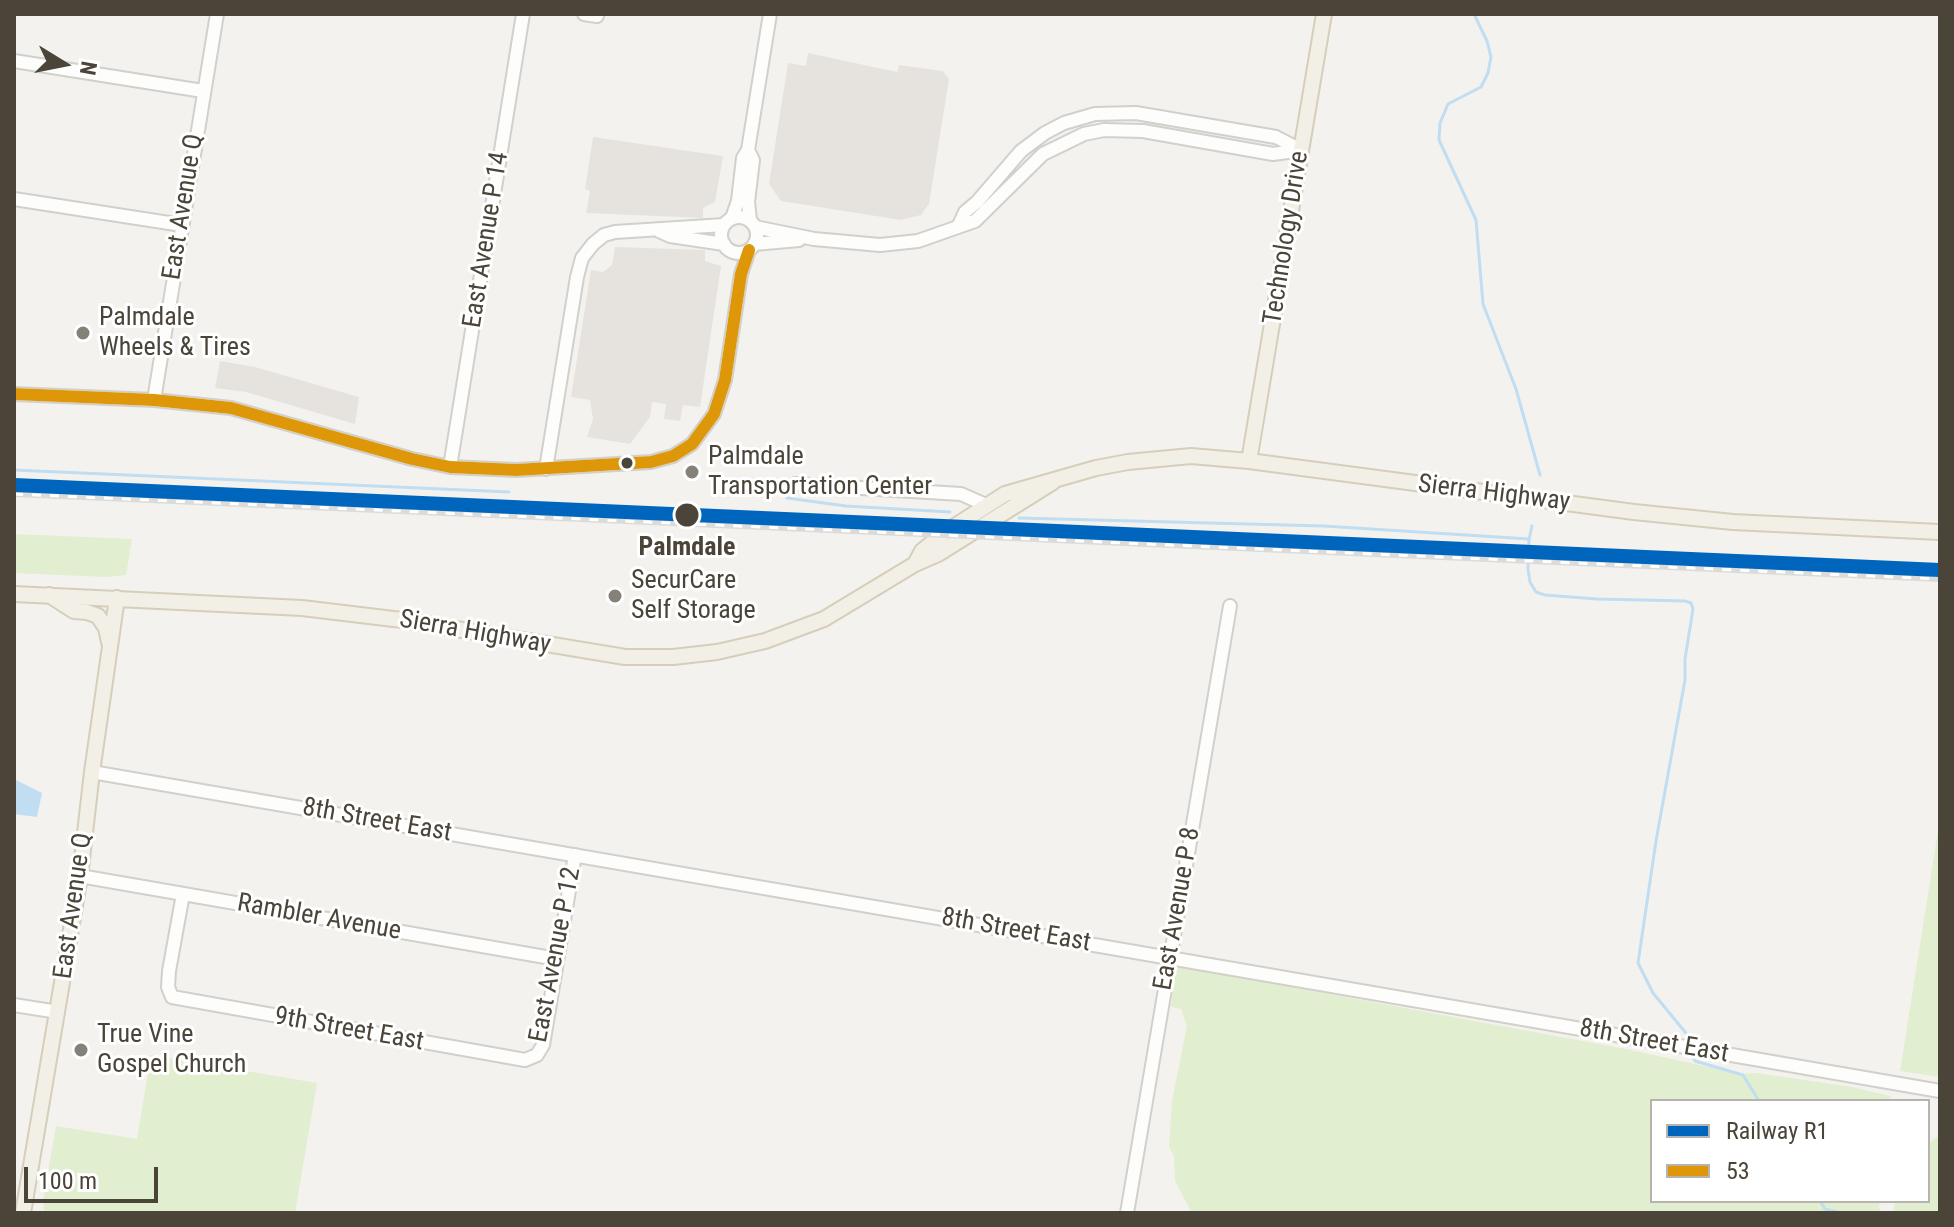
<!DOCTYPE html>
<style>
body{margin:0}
#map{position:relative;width:1954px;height:1227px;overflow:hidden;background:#f4f2ee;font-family:"Roboto Condensed",sans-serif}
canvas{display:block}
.frame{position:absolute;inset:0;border:16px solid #4b4439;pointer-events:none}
.legend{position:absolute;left:1650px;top:1099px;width:280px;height:104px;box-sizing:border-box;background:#fff;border:2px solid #b7b4b0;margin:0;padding:10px 14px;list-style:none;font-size:24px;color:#4b4439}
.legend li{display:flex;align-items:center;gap:16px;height:40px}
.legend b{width:40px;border:2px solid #b7b4b0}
.north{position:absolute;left:24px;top:24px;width:80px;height:80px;-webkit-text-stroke:6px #fff;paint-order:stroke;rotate:100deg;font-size:22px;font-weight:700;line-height:32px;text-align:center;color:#4b4439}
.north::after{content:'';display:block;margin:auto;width:28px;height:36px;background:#4b4439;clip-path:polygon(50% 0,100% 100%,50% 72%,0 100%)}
.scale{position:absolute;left:24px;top:1167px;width:134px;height:36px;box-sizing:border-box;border:4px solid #4b4439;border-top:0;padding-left:10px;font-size:24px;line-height:28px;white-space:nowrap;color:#4b4439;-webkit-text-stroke:6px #fff;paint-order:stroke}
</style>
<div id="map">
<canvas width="1954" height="1227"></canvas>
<div class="frame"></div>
<ul class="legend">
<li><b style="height:10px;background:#0065bd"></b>Railway R1</li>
<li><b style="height:10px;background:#dd9709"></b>53</li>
</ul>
<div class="north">N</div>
<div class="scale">100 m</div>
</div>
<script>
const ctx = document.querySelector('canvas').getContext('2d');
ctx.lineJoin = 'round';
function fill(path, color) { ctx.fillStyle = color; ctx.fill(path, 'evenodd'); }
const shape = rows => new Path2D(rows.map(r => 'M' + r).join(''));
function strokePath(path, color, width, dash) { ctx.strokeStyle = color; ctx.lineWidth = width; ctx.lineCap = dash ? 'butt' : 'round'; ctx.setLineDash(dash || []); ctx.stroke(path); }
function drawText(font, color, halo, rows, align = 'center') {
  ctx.font = font + ' "Roboto Condensed",sans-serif'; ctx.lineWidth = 6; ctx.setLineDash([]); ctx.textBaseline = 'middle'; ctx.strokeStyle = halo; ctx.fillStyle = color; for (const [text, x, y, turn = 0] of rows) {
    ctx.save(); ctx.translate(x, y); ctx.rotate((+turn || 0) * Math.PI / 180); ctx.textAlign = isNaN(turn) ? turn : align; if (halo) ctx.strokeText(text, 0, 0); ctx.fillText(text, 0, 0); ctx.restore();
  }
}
fill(shape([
 [14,534,132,539,126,575,106,577,14,573],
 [1940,818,1940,1077,1900,1071],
 [1197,967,1221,974,1626,1049,1741,1074,1756,1073,1852,1087,1890,1096,1891,1101,1652,1101,1652,1201,1883,1201,1879,1205,1880,1213,1192,1213,1175,1181,1174,1156,1169,1147,1172,1101,1187,1026,1181,1009,1171,1007,1175,979,1171,976,1175,968],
 [151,1055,317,1083,295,1213,44,1213,43,1201,56,1126,137,1139],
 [1940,1110,1940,1213,1893,1213,1895,1201,1901,1201,1902,1204,1904,1201,1928,1201,1930,1142,1940,1135]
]), '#e1eecf');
fill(shape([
 [808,53,897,72,899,65,943,71,949,79,929,204,921,215,901,220,781,201,769,184,788,63,806,66],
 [593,137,723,156,715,202,703,208,703,218,586,213,590,191,585,189],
 [615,247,705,250,705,261,721,266,700,407,683,405,680,421,664,419,666,404,652,402,650,417,630,444,587,437,593,419,590,400,571,397,591,270,603,272,612,265],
 [220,361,255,367,359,397,355,424,246,392,215,388]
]), '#e6e3df');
fill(shape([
 [14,779,42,793,37,817,14,814]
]), '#c0ddf1');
strokePath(shape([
 [1474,14,1487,41,1491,57,1488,73,1481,87,1448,104,1440,123,1439,140,1476,220,1483,304,1516,389,1540,475],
 [14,470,509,492],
 [787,498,846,506,950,512],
 [1019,518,1324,526,1529,539],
 [1532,526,1529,539,1528,569,1530,582,1536,592,1545,595,1597,599,1685,601,1691,603,1693,609,1685,659,1685,680,1656,841,1638,963,1653,993,1690,1038,1691,1045],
 [1690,1052,1695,1061,1743,1075,1759,1101],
 [1820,1201,1825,1209,1841,1213]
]), '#c0ddf1', 3);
const minor = shape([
 [584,14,597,16],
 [14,61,203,91],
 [748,150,753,160,748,202,750,220],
 [14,199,182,225],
 '721 235a18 18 0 1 1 36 0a18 18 0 1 1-36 0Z',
 [732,218,738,201,743,158,748,150,770,14],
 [959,225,965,212,977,202,1021,151,1045,133,1064,123,1095,114,1136,113,1276,137,1301,150],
 [755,227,814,239,880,245,918,241,975,221,1043,154,1084,134,1104,130,1143,131,1273,154,1301,150],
 [659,231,670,236,724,244],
 [754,244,799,240],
 [14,394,154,400,231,408,412,459,450,467,516,470,651,462,673,456,692,444,714,414,725,380,741,274,749,250],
 [154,400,217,14],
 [450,467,523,14],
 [546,469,577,277,582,258,593,244,604,235,615,232,724,225],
 [795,484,961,494,986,505],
 [92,772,1940,1091],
 [80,876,557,959],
 [183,894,169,971,168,987,172,997,525,1060,537,1055,543,1045,575,855],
 [14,1005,58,1012],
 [1127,1213,1230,606]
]);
const major = shape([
 [1249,461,1324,14],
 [915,564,922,551,944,533,1005,494,1096,468,1128,462,1191,456,1249,461,1634,512,1733,522,1940,532],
 [14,594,302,608,402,620,625,657,673,657,717,652,765,641,824,619,915,564,938,554,1053,482],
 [49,595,74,611,87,612,98,616,106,628,109,642],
 [23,1213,80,876,92,772,117,598]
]);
strokePath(minor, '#d2d0cb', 16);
strokePath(major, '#d6cebb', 18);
strokePath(minor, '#fdfdfc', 12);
strokePath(major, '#f2efe6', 14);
const rail = shape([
 [14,494,1940,579]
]);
strokePath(rail, '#dbdbda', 6);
strokePath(rail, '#fff', 3, [9]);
strokePath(shape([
 [14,394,154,400,231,408,412,459,450,467,516,470,651,462,673,456,692,444,714,414,725,380,741,274,749,250]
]), '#dd9709', 12);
strokePath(shape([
 [14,485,1940,570]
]), '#0065bd', 14);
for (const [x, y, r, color] of [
 [83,333,8,"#868178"],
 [627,463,7,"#4b4439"],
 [692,472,8,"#868178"],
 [687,515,13,"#4b4439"],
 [615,596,8,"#868178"],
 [81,1050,8,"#868178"]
]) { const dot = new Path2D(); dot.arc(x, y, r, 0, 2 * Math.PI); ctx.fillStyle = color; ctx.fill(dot); strokePath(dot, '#fff', 3); }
drawText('26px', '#4b4439', '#fff', [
 ["East Avenue Q",184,207,-81],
 ["Technology Drive",1287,238,-81],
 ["East Avenue P 14",487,240,-81],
 ["Sierra Highway",1494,494,7],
 ["Sierra Highway",475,633,10],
 ["8th Street East",377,821,10],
 ["East Avenue Q",74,906,-82],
 ["East Avenue P 8",1178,909,-80],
 ["Rambler Avenue",319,918,10],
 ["8th Street East",1016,931,10],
 ["East Avenue P 12",556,955,-79],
 ["9th Street East",349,1030,10],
 ["8th Street East",1654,1042,10]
]);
drawText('26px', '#4b4439', '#fff', [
 ["Palmdale",99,318],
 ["Wheels & Tires",99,348],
 ["Palmdale",708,457],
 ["Transportation Center",708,487],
 ["SecurCare",631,581],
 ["Self Storage",631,611],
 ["True Vine",97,1035],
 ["Gospel Church",97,1065]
], 'left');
drawText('bold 26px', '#4b4439', '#fff', [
 ["Palmdale",687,548]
]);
</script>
